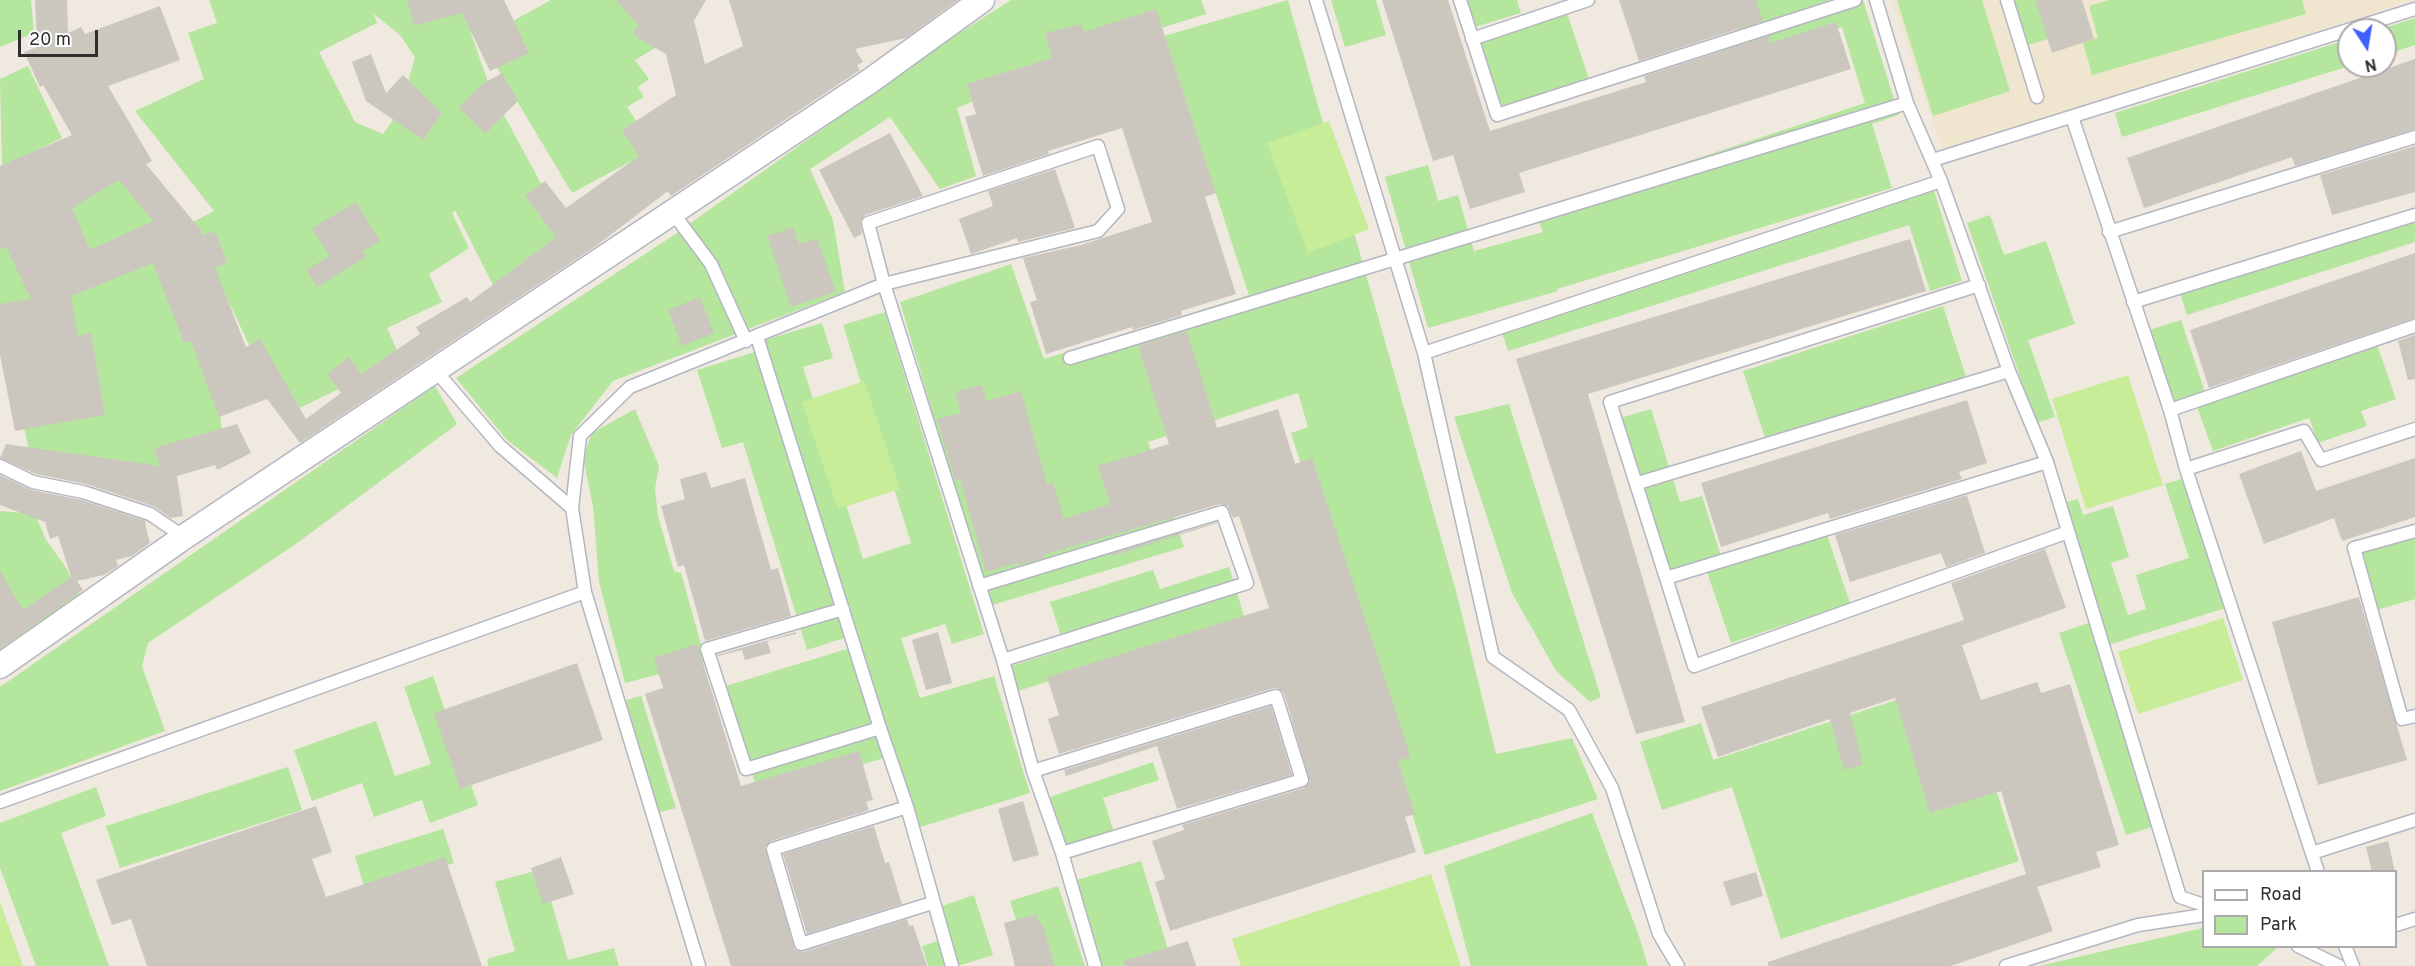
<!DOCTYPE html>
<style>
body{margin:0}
#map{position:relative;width:2415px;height:966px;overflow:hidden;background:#efe9e0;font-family:Overpass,sans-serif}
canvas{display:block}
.legend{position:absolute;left:2202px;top:870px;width:195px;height:78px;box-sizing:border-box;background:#fff;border:2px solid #ababab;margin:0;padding:8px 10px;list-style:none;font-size:18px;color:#2e2e2e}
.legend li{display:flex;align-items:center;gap:12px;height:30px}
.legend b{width:30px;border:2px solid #ababab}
.north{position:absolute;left:2337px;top:18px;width:60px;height:60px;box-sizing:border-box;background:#fff;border:2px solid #ababab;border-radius:50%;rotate:168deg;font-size:16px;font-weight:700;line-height:24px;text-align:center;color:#2e2e2e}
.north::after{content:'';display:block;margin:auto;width:21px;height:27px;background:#3f60fd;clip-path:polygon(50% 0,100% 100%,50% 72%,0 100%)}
.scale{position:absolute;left:18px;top:30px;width:80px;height:27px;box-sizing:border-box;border:3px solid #2e2e2e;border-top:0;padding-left:8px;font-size:18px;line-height:21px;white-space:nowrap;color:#2e2e2e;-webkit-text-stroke:4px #fff;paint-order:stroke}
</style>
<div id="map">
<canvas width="2415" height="966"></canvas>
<ul class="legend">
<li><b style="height:8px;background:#fff"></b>Road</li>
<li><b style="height:16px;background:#b5e69d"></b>Park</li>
</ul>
<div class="north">N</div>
<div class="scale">20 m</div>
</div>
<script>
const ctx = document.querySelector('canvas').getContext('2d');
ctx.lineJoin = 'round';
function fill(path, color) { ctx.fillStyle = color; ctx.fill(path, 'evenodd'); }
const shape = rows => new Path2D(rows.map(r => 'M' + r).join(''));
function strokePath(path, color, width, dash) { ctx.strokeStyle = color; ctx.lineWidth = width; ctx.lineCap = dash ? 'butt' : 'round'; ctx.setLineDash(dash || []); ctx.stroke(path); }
fill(shape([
 [1893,0,2415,0,1942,150]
]), '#f0e6d0');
fill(shape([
 [0,0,31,0,34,33,0,47],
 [209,0,470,0,471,33,491,91,559,217,565,254,496,291,455,210,452,213,469,248,429,274,442,302,387,328,401,359,283,416,191,223,214,211,135,111,204,79,188,33,217,23],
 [374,14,400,35,415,57,400,110,383,134,355,122,319,52,377,23],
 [551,0,676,0,692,26,635,60,649,79,638,87,644,97,627,107,654,149,572,193,480,39],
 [1011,0,1201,0,1206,14,1117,42,957,108,976,176,940,189,890,117,810,169,833,220,845,292,613,381,571,435,557,478,507,440,456,378,674,235,933,50],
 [1288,0,1456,591,1496,754,1572,738,1598,799,1425,855,1291,433,1308,427,1298,393,1148,442,1184,547,989,606,900,302,1011,264,1044,359,1249,295,1164,36],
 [1331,0,1376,0,1386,35,1345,47],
 [1467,0,1517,0,1521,13,1475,27],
 [1728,0,1830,0,1738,31],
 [1863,0,1899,115,1872,124,1892,188,1557,289,1558,291,1428,328,1385,177,1428,165,1438,201,1458,195,1474,251,1543,232,1535,212,1865,103,1842,27,1725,64,1719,44],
 [1897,0,1982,0,2010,91,1933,116],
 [2014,0,2050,0,2061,35,2028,45],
 [2109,0,2302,0,2306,14,2092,75,2083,42,2098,38,2089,6],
 [1567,13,1589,79,1501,108,1478,43],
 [2415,18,2415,45,2385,55,2385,30,2378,30],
 [2349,39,2349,66,2122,137,2115,113],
 [28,66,62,138,2,167,0,79],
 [129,157,217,389,224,450,147,480,33,466,11,373,0,350,0,219],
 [1933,187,1962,281,1930,291,1909,225,1508,351,1499,323],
 [1990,215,2004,255,2046,241,2075,324,2028,340,2055,417,2036,423,1967,223],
 [2415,217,2415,242,2187,315,2180,293],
 [1943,306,1969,386,1769,450,1743,371],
 [885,312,984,634,952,644,945,624,901,638,920,698,994,676,1030,793,914,829,764,340,822,323,833,358,803,367,863,559,911,543,843,325],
 [2181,320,2205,392,2173,403,2149,330],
 [2377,345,2396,399,2361,411,2367,426,2318,443,2309,418,2213,451,2197,407],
 [758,351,847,637,807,650,743,442,722,448,697,370],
 [435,386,457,424,300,541,148,643,142,666,165,731,0,791,0,687],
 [1509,404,1601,697,1590,702,1556,671,1512,593,1454,417],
 [635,409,659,466,655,489,658,516,674,571,681,573,706,662,625,683,599,582,593,506,583,458,592,433],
 [1651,409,1680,502,1702,496,1721,556,1668,573,1620,418],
 [2188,477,2229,607,2108,645,2064,503,2078,499,2083,515,2113,506,2129,557,2111,563,2128,615,2146,609,2136,575,2189,558,2165,484],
 [0,511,35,514,46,540,65,566,81,598,0,652],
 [1826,532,1850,603,1731,643,1707,572],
 [2415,532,2415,599,2376,610,2359,548],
 [1229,567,1245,619,1018,691,1011,666,1065,649,1050,602,1153,570,1160,589],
 [2092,622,2159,825,2126,835,2059,633],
 [850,648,884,758,759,796,726,686],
 [433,676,478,805,430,823,422,800,374,817,362,783,312,801,294,750,376,721,395,776,431,764,404,687],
 [1960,679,2019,861,1781,939,1732,787,1662,810,1640,742,1701,723,1713,760],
 [641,696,676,808,657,813,622,701],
 [1153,762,1159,780,1103,798,1114,832,1057,851,1041,800],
 [288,767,302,810,120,868,106,826],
 [96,787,106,816,61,833,109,966,36,966,0,868,0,823],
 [1592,813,1639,936,1648,966,1471,966,1444,866],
 [443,829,454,863,365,890,355,856],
 [1141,861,1173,966,1099,966,1073,881],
 [542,869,568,960,614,948,619,966,488,966,487,959,515,951,495,882],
 [1058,886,1085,966,1019,966,1030,962,1010,901],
 [974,895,993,955,958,966,939,907],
 [2203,928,2204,946,2278,947,2257,966,2039,966],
 [938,941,946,966,928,966,922,946]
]), '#b5e69d');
fill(shape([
 [1329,121,1369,229,1308,253,1267,143],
 [2128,375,2163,485,2086,509,2052,399],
 [864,381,900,489,838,509,802,402],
 [2223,618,2243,680,2138,714,2118,652],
 [1431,874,1461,966,1241,966,1232,939],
 [0,902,23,966,0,966]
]), '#c8ed99');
fill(shape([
 [35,0,67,0,68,33,81,27,85,34,160,6,180,60,108,86,152,161,146,164,200,229,203,235,212,231,213,234,216,233,227,263,215,268,246,347,260,339,306,419,341,393,327,374,349,357,361,374,420,334,416,327,467,297,470,302,556,237,525,196,545,181,566,208,639,156,622,130,676,95,666,54,633,35,638,25,616,0,706,0,694,21,705,64,743,46,729,0,958,0,906,38,855,49,863,62,857,65,860,70,671,196,668,191,596,246,300,443,267,399,219,417,191,341,184,343,153,263,71,296,78,336,91,333,105,415,15,431,0,355,0,304,31,299,6,247,0,249,0,166,72,135,43,85,40,87,24,52,37,47],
 [119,180,153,221,90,250,72,208],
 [407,0,504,0,529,53,490,71,462,13,414,26],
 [1382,0,1448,0,1490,131,1646,82,1644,76,1769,36,1771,43,1836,22,1851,69,1519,173,1525,192,1470,209,1453,155,1433,161],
 [1619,0,1756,0,1763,21,1639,61],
 [2035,0,2082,0,2094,39,2052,53],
 [1156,9,1216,193,1205,197,1236,294,1181,311,1182,315,1133,330,1132,327,1046,354,1030,302,1037,300,1023,258,1081,245,1152,222,1122,128,1048,151,1049,154,983,176,965,117,976,114,967,84,1052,58,1045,33,1081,24,1084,32],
 [371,54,386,93,403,75,442,113,423,140,366,101,352,62],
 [2415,59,2415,129,2295,166,2292,157,2144,208,2127,158],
 [502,73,518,101,485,134,459,107,482,84],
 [890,133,923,196,865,215,860,222,862,234,854,238,819,170],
 [2415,146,2415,192,2332,215,2320,175],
 [1055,169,1075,228,1018,242,1017,238,971,254,959,219,993,206,988,191],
 [356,202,380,241,363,251,366,257,317,287,306,270,329,256,312,228],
 [793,227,799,244,817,238,836,292,791,307,767,236],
 [1910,239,1926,291,1588,394,1685,722,1636,734,1516,359],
 [2415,253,2415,318,2209,388,2190,330],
 [700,297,714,333,682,346,668,310],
 [1187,331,1217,428,1278,409,1295,464,1312,458,1411,757,1398,761,1415,814,1405,817,1416,852,1170,931,1155,882,1165,879,1152,841,1184,830,1182,825,1304,788,1310,782,1284,693,1278,688,1274,688,1059,754,1048,719,1059,715,1047,677,1269,608,1239,516,1233,518,1228,506,1220,504,1043,555,1044,558,1018,565,1018,563,986,572,960,479,955,480,937,419,961,413,955,392,982,385,986,401,1021,391,1047,484,1053,482,1064,519,1110,504,1098,466,1169,444,1138,346],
 [2415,335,2415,379,2408,380,2398,341],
 [1967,400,1987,463,1959,472,1962,479,1830,519,1828,513,1721,547,1701,483],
 [237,424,251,453,217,470,215,465,177,476,183,516,171,518,153,506,86,484,36,474,0,458,6,444,160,466,154,448],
 [2301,451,2316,491,2415,458,2415,517,2342,541,2334,518,2264,544,2239,474],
 [706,472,711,488,745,478,771,570,778,568,791,616,705,641,684,565,678,567,661,506,685,499,680,479],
 [0,475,31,490,81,500,146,521,145,523,150,543,132,556,116,560,118,566,104,575,77,581,83,590,0,649,0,571,23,610,71,577,58,536,50,539,45,522,0,505],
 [1967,495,1985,553,1946,567,1941,553,1850,582,1835,535],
 [1217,523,1113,556,1112,554,1217,522],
 [2045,549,2066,608,1962,645,1981,700,2037,682,2041,693,2070,684,2119,845,2096,852,2101,867,2037,887,2053,931,1951,966,1768,966,1768,962,2026,874,2001,791,1930,813,1895,698,1850,713,1863,764,1844,770,1830,719,1718,757,1701,707,1964,620,1951,583],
 [2359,597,2407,760,2318,785,2272,622],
 [796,632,796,634,767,641,771,653,745,660,742,650,718,656,717,655],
 [938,632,952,683,926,690,912,640],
 [697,644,741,786,859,751,873,800,866,802,869,810,771,841,765,847,795,950,803,952,907,919,909,926,913,925,927,966,731,966,645,694,663,688,654,658],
 [577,663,603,740,460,789,434,713],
 [1271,706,1292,775,1177,809,1157,746,1066,776,1064,770],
 [1023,801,1039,855,1013,862,998,809],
 [316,806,332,852,312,859,326,897,445,857,482,966,147,966,131,919,112,925,96,880],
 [874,826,885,863,889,862,902,904,807,934,783,854],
 [2388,841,2395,872,2372,872,2366,847],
 [561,857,574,894,543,904,531,868],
 [1756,872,1763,896,1731,906,1723,882],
 [1037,914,1039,923,1042,923,1055,966,1015,966,1004,923],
 [1188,941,1196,966,1125,966,1124,961]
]), '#cbc7bf');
const lane = shape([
 [1316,0,1424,353,1493,657,1569,710,1612,788,1659,934,1678,966],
 [1460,0,1497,115,1855,0],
 [1876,0,1907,103,1941,181,2009,371,2047,462,2180,897,2204,905],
 [2007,0,2037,97],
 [1472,39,1588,0],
 [2072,117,2170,410,2186,469,2318,872],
 [1933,160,2415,9],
 [673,213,711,264,746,341],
 [2109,232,2415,137],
 [1979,285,1610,402,1694,666,2068,532],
 [2133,302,2415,215],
 [757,337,880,728,907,807,952,966],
 [1424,353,1941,181],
 [1070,358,1907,103],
 [436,371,500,446,572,508],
 [2170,410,2415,326],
 [0,466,33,482,83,492,150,514,184,537],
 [2186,469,2304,431,2321,460,2415,429],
 [1638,483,2009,371],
 [2415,531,2354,548,2402,719,2415,716],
 [1666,578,2047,462],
 [979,586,1222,512,1247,583,1003,660],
 [843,609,707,649,746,769,880,728],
 [1033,771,1276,696,1302,780,1062,853],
 [0,802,585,592],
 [907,807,773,849,801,944,932,903],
 [2312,853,2415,820],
 [2396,925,2415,919],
 [2298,946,2339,966],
 [2345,946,2353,966],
 [699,966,585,592,572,508,580,436,630,387,884,284,1098,231,1118,209,1098,146,868,223,884,284,1003,660,1033,771,1062,853,1095,966],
 [2006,966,2138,925,2204,915]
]);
const street = shape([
 [0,666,184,537,870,81,982,0]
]);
strokePath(lane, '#b4b6c1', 15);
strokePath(street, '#b4b6c1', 27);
strokePath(lane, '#fff', 12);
strokePath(street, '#fff', 24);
</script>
